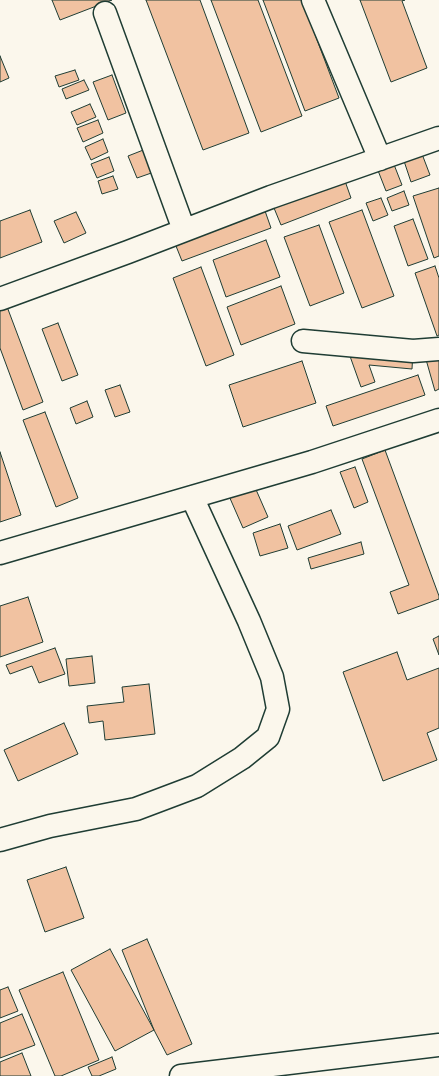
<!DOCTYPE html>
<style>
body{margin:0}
canvas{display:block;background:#fbf7ec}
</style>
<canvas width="439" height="1076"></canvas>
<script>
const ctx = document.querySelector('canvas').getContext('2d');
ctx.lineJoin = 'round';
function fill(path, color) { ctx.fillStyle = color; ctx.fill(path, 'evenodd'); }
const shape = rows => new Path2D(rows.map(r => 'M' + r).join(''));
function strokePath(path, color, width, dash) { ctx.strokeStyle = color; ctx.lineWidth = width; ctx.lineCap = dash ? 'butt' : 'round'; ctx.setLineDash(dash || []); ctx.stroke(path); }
const building = shape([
 [52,0,112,0,60,20,52,0],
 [146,0,200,0,249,133,203,150,146,0],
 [211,0,258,0,302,116,261,132,211,0],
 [263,0,302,0,339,98,305,111,263,0],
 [360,0,405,0,402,1,427,68,391,82,360,0],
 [0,56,9,78,0,82,0,56],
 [75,70,79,80,59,87,55,76,75,70],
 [112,75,126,113,108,120,93,82,112,75],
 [84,80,89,90,66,99,62,89,84,80],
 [90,104,96,117,77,125,71,112,90,104],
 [98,120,103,133,83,142,77,128,98,120],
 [103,139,108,152,91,160,85,147,103,139],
 [151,147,160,170,137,178,128,156,151,147],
 [422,154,430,175,411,182,404,161,422,154],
 [109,157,114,171,97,178,91,164,109,157],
 [393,162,402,185,386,191,377,168,393,162],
 [113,176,118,189,102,194,98,181,113,176],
 [345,181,351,198,281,225,274,208,345,181],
 [439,188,439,256,434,258,413,196,439,188],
 [404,191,409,205,392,211,387,198,404,191],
 [381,198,388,215,373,221,366,203,381,198],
 [264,208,271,228,182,261,174,241,264,208],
 [30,210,42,242,0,258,0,221,30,210],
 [362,210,394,296,362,308,329,222,362,210],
 [76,212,86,233,64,243,54,221,76,212],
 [413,219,428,259,408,266,394,226,413,219],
 [319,225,344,293,310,306,284,237,319,225],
 [266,240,280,277,226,297,213,260,266,240],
 [435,266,439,278,439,335,437,336,415,273,435,266],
 [201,267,234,355,206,366,173,278,201,267],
 [281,286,295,324,241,345,227,307,281,286],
 [6,304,43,402,23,410,0,348,0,306,6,304],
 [58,323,78,375,62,381,42,329,58,323],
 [346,345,413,351,412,369,369,365,375,382,361,387,346,345],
 [439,352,439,389,435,391,425,356,439,352],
 [302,361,316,403,243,427,229,385,302,361],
 [418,375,425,395,333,426,326,406,418,375],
 [120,385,130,412,115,417,105,390,120,385],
 [87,401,93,417,76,424,70,408,87,401],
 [45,412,78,498,56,507,23,420,45,412],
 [385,450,439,596,439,599,398,614,390,592,409,585,362,459,385,450],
 [0,452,21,515,0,522,0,452],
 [355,467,368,502,354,508,340,472,355,467],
 [254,485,268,517,243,528,229,496,254,485],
 [331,510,341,534,297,550,288,526,331,510],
 [280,524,288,548,260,556,253,533,280,524],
 [361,542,364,554,311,569,308,558,361,542],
 [28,597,43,642,0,657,0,606,28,597],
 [439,636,439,655,433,639,439,636],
 [55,648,65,674,39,683,32,666,10,674,6,665,55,648],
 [397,652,407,680,439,668,439,728,427,733,437,760,383,781,343,672,397,652],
 [92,656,95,683,69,686,66,659,92,656],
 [149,684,155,734,105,740,103,721,89,723,87,706,124,702,122,687,149,684],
 [64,723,78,754,18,781,4,750,64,723],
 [66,867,84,918,45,932,27,880,66,867],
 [147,939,192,1044,167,1055,154,1030,122,950,147,939],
 [110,949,154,1030,115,1051,71,970,110,949],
 [63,972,99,1060,61,1076,55,1076,19,990,63,972],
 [8,987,18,1011,0,1018,0,990,8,987],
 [22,1014,35,1045,0,1058,0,1023,22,1014],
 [22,1053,31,1076,0,1076,0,1062,22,1053],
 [112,1057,116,1069,99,1076,92,1076,88,1067,112,1057]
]);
fill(building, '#f1c2a1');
strokePath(building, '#1f3d34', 1);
const minor = shape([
 [313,0,380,159],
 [105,13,184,230],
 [0,299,128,252,271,197,439,138],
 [303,341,413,351,439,349],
 [0,553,312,462,439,420],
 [0,840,50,826,136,809,197,786,242,758,268,737,278,709,272,677,249,621,192,497],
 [181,1076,439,1045]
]);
strokePath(minor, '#1f3d34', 25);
strokePath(minor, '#fbf7ec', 22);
</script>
